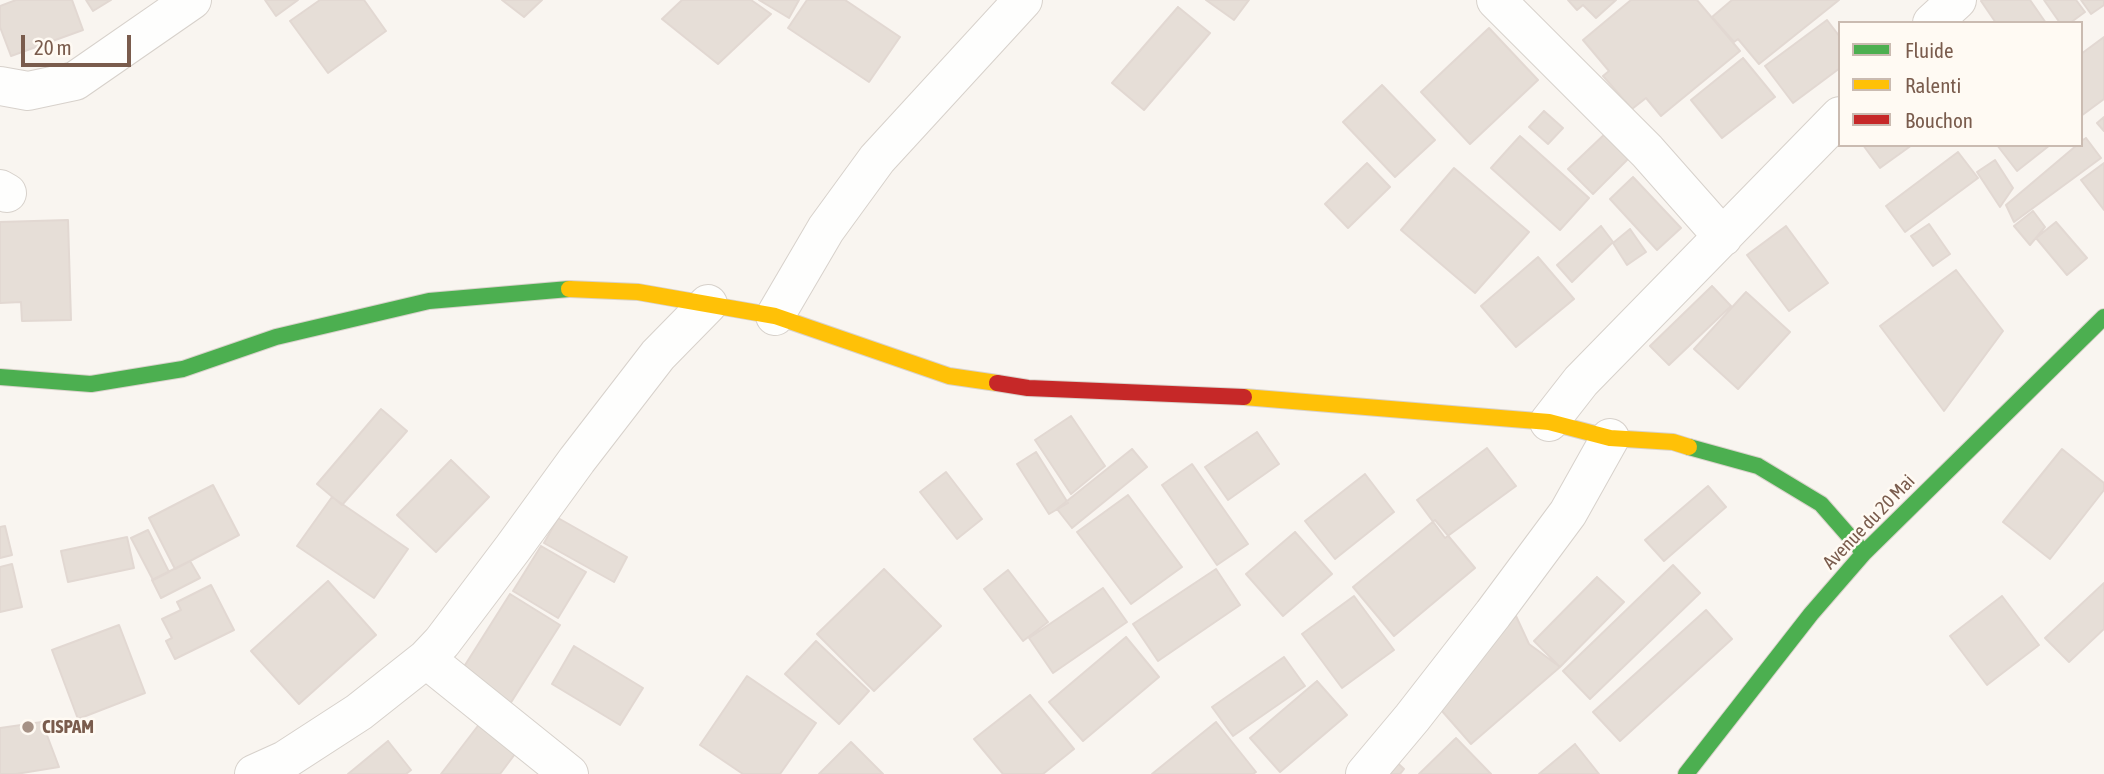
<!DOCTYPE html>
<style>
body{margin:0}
#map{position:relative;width:2104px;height:774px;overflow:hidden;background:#f9f5f0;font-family:"Asap Condensed",sans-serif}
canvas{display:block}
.legend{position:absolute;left:1838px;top:21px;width:245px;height:126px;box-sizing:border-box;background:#fffaf3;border:2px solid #cabbb1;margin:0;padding:9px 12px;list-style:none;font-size:21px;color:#7a5c4d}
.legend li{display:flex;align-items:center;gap:14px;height:35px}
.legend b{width:35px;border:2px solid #cabbb1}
.scale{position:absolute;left:21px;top:35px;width:110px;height:32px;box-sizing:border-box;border:4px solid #7a5c4d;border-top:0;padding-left:9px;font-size:21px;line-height:24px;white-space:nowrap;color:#7a5c4d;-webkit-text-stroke:5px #fffaf3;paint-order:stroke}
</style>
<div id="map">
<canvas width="2104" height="774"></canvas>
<ul class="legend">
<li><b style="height:9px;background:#4caf50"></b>Fluide</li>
<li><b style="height:9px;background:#ffc107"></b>Ralenti</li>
<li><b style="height:9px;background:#c62828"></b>Bouchon</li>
</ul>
<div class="scale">20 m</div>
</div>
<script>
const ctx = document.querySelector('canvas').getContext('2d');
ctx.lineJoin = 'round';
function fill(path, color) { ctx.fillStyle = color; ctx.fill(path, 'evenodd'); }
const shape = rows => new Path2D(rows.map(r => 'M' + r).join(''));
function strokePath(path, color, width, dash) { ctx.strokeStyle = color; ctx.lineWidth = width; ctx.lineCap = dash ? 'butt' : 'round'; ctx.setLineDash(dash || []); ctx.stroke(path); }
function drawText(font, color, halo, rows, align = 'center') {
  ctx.font = font + ' "Asap Condensed",sans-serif'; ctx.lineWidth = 5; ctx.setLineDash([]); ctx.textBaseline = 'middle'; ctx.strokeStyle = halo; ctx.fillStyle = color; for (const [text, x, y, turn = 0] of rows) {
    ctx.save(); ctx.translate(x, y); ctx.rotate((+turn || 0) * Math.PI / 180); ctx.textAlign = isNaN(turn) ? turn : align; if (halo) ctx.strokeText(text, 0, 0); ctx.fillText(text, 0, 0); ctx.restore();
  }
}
const building = shape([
 [16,0,72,0,83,30,11,56,0,27,0,6,16,0],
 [86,0,111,0,93,11,86,0],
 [265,0,298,0,276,16,265,0],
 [320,0,364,0,386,31,328,73,290,21,320,0],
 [502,0,542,0,524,17,502,0],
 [682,0,751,0,771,14,718,64,662,19,682,0],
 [759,0,799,0,789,18,759,0],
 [807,0,845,0,900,37,869,82,788,28,807,0],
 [1206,0,1249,0,1234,20,1206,0],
 [1568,0,1616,0,1596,18,1583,5,1577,10,1568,0],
 [1631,0,1697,0,1740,51,1661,116,1646,98,1632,109,1603,76,1609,71,1583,40,1631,0],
 [1732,0,1839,0,1759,64,1738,39,1734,42,1712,17,1732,0],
 [1982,0,2030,0,2046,23,1996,23,1981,1,1982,0],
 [2044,0,2076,0,2085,12,2070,23,2060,23,2044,0],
 [2081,0,2104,0,2104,5,2091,14,2081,0],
 [1178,7,1210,33,1144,110,1112,83,1178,7],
 [1827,20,1840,37,1840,68,1793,103,1765,66,1827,20],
 [1489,28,1538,80,1470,144,1421,92,1489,28],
 [2104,37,2104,99,2081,116,2081,54,2104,37],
 [1743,58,1775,97,1722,138,1691,100,1743,58],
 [1382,85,1435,140,1395,177,1343,122,1382,85],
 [1544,111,1563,128,1548,144,1529,127,1544,111],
 [2104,117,2104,131,2097,123,2104,117],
 [1608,131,1632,155,1593,194,1568,169,1608,131],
 [1520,136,1589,198,1560,230,1491,168,1520,136],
 [2086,138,2101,158,2014,222,2006,205,2077,145,2081,145,2081,141,2086,138],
 [1863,145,1912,145,1880,168,1863,145],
 [1997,145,2050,145,2017,171,1997,145],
 [1958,152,1978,178,1905,232,1886,206,1958,152],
 [1995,160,2013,188,2000,207,1977,172,1995,160],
 [1367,163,1390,187,1348,228,1325,204,1367,163],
 [2104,163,2104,210,2081,180,2104,163],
 [1454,168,1529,232,1475,293,1401,230,1454,168],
 [1633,177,1681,228,1657,250,1610,199,1633,177],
 [2033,211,2045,227,2030,245,2014,226,2033,211],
 [68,220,71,320,22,321,21,302,0,303,0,222,68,220],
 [2056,222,2087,258,2067,275,2036,238,2056,222],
 [1929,224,1950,254,1933,266,1911,236,1929,224],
 [1601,226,1613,242,1572,282,1557,265,1601,226],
 [1786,226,1828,283,1789,311,1747,255,1786,226],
 [1630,229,1646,252,1627,265,1613,243,1630,229],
 [1538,257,1574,299,1516,347,1481,306,1538,257],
 [1956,270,2003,331,1944,411,1880,326,1956,270],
 [1712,286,1731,306,1669,365,1650,346,1712,286],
 [1746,292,1790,332,1738,389,1694,349,1746,292],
 [381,409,407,431,342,505,317,484,381,409],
 [1071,416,1105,466,1071,494,1035,440,1071,416],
 [1257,432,1279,464,1228,500,1205,467,1257,432],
 [1487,448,1516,486,1445,538,1417,500,1487,448],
 [1132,449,1147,467,1072,528,1057,509,1132,449],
 [2062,449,2104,483,2104,490,2050,559,2003,522,2062,449],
 [1036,452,1068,503,1049,514,1017,464,1036,452],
 [451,460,489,497,436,552,397,515,451,460],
 [1192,464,1248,544,1217,565,1162,485,1192,464],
 [946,472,982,519,957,539,920,492,946,472],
 [1365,474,1394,512,1335,559,1305,521,1365,474],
 [213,485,239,535,175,569,149,518,213,485],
 [1708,486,1726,507,1664,561,1645,540,1708,486],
 [1128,495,1182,567,1131,604,1077,532,1128,495],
 [332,497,408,549,374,598,297,546,332,497],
 [558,518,627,557,614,582,544,543,558,518],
 [1435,520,1475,568,1394,636,1353,587,1435,520],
 [5,526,12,555,0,558,0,527,5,526],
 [148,530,169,572,153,580,131,538,148,530],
 [1295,532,1332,574,1283,616,1246,574,1295,532],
 [127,537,134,568,68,582,61,551,127,537],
 [541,546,586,572,558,618,513,591,541,546],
 [190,561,200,578,161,598,152,580,190,561],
 [12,564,22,607,0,612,0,567,12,564],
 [1673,565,1700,593,1590,699,1563,671,1673,565],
 [884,569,941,626,874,691,817,634,884,569],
 [1216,569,1240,605,1158,661,1133,624,1216,569],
 [1008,570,1048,622,1023,641,984,589,1008,570],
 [1597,577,1624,602,1560,667,1534,641,1597,577],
 [328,581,376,635,299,704,251,651,328,581],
 [2104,583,2104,629,2069,662,2045,638,2104,583],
 [211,585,234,630,175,659,166,641,172,638,162,619,181,610,177,602,211,585],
 [1103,588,1127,622,1053,673,1029,638,1103,588],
 [510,594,560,625,510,704,460,673,510,594],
 [1354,596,1394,650,1342,688,1302,634,1354,596],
 [2002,596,2039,645,1987,685,1950,636,2002,596],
 [1706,610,1732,639,1620,741,1593,712,1706,610],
 [1516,616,1529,644,1560,667,1471,744,1427,694,1516,616],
 [119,625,145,693,78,719,52,650,119,625],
 [1126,637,1159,677,1083,741,1049,702,1126,637],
 [816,641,869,691,839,724,785,674,816,641],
 [574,646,643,688,620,725,552,684,574,646],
 [1284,657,1305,686,1233,736,1212,707,1284,657],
 [747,676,816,723,780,774,743,774,700,745,747,676],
 [1317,681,1347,715,1280,772,1250,738,1317,681],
 [1030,695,1074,749,1043,774,1003,774,974,739,1030,695],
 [484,718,521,746,500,774,441,774,484,718],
 [42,722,59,767,16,774,0,774,0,728,42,722],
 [1216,722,1256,772,1253,774,1152,774,1216,722],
 [1456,738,1491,774,1419,774,1456,738],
 [388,741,411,770,406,774,348,774,388,741],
 [851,742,883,774,819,774,851,742],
 [1575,744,1599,774,1539,774,1575,744],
 [1386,752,1404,769,1400,774,1365,774,1386,752]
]);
fill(building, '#e6ded7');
strokePath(building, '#e2d8d2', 2);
const street = shape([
 [1496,0,1647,151,1723,237],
 [1932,23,1957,0],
 [0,86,28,91,75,81,192,0],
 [0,189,7,193],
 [775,316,826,229,877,159,1023,0],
 [1549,422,1581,381,1840,116],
 [426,659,569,774],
 [254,774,285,760,359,712,426,659,442,642,513,548,577,460,658,355,708,304],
 [1365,774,1412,718,1493,614,1568,513,1610,438]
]);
const fast = shape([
 [0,377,91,384,183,369,276,337,429,301,569,289],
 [1689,447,1758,466,1821,504,1864,553],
 [1686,774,1811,614,1864,553,2104,317]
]);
const slow = shape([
 [569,289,638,292,775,316,949,376,997,383],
 [1244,397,1549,422,1610,438,1673,442,1689,447]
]);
const jam = shape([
 [997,383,1028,388,1244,397]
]);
strokePath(street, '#d7d1cb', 40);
strokePath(fast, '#d9d2cb', 18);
strokePath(slow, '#d9d2cb', 18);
strokePath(jam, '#d9d2cb', 18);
strokePath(street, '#fefefd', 38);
strokePath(fast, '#4caf50', 16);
strokePath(slow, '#ffc107', 16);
strokePath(jam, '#c62828', 16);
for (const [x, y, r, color] of [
 [28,727,7,"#a69286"]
]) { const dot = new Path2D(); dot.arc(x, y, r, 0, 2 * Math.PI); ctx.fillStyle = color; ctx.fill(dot); strokePath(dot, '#fffaf3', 2.5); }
drawText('19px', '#7a5c4d', '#fffaf3', [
 ["Avenue du 20 Mai",1869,522,-46]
]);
drawText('bold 19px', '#7a5c4d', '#fffaf3', [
 ["CISPAM",42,727]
], 'left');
</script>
